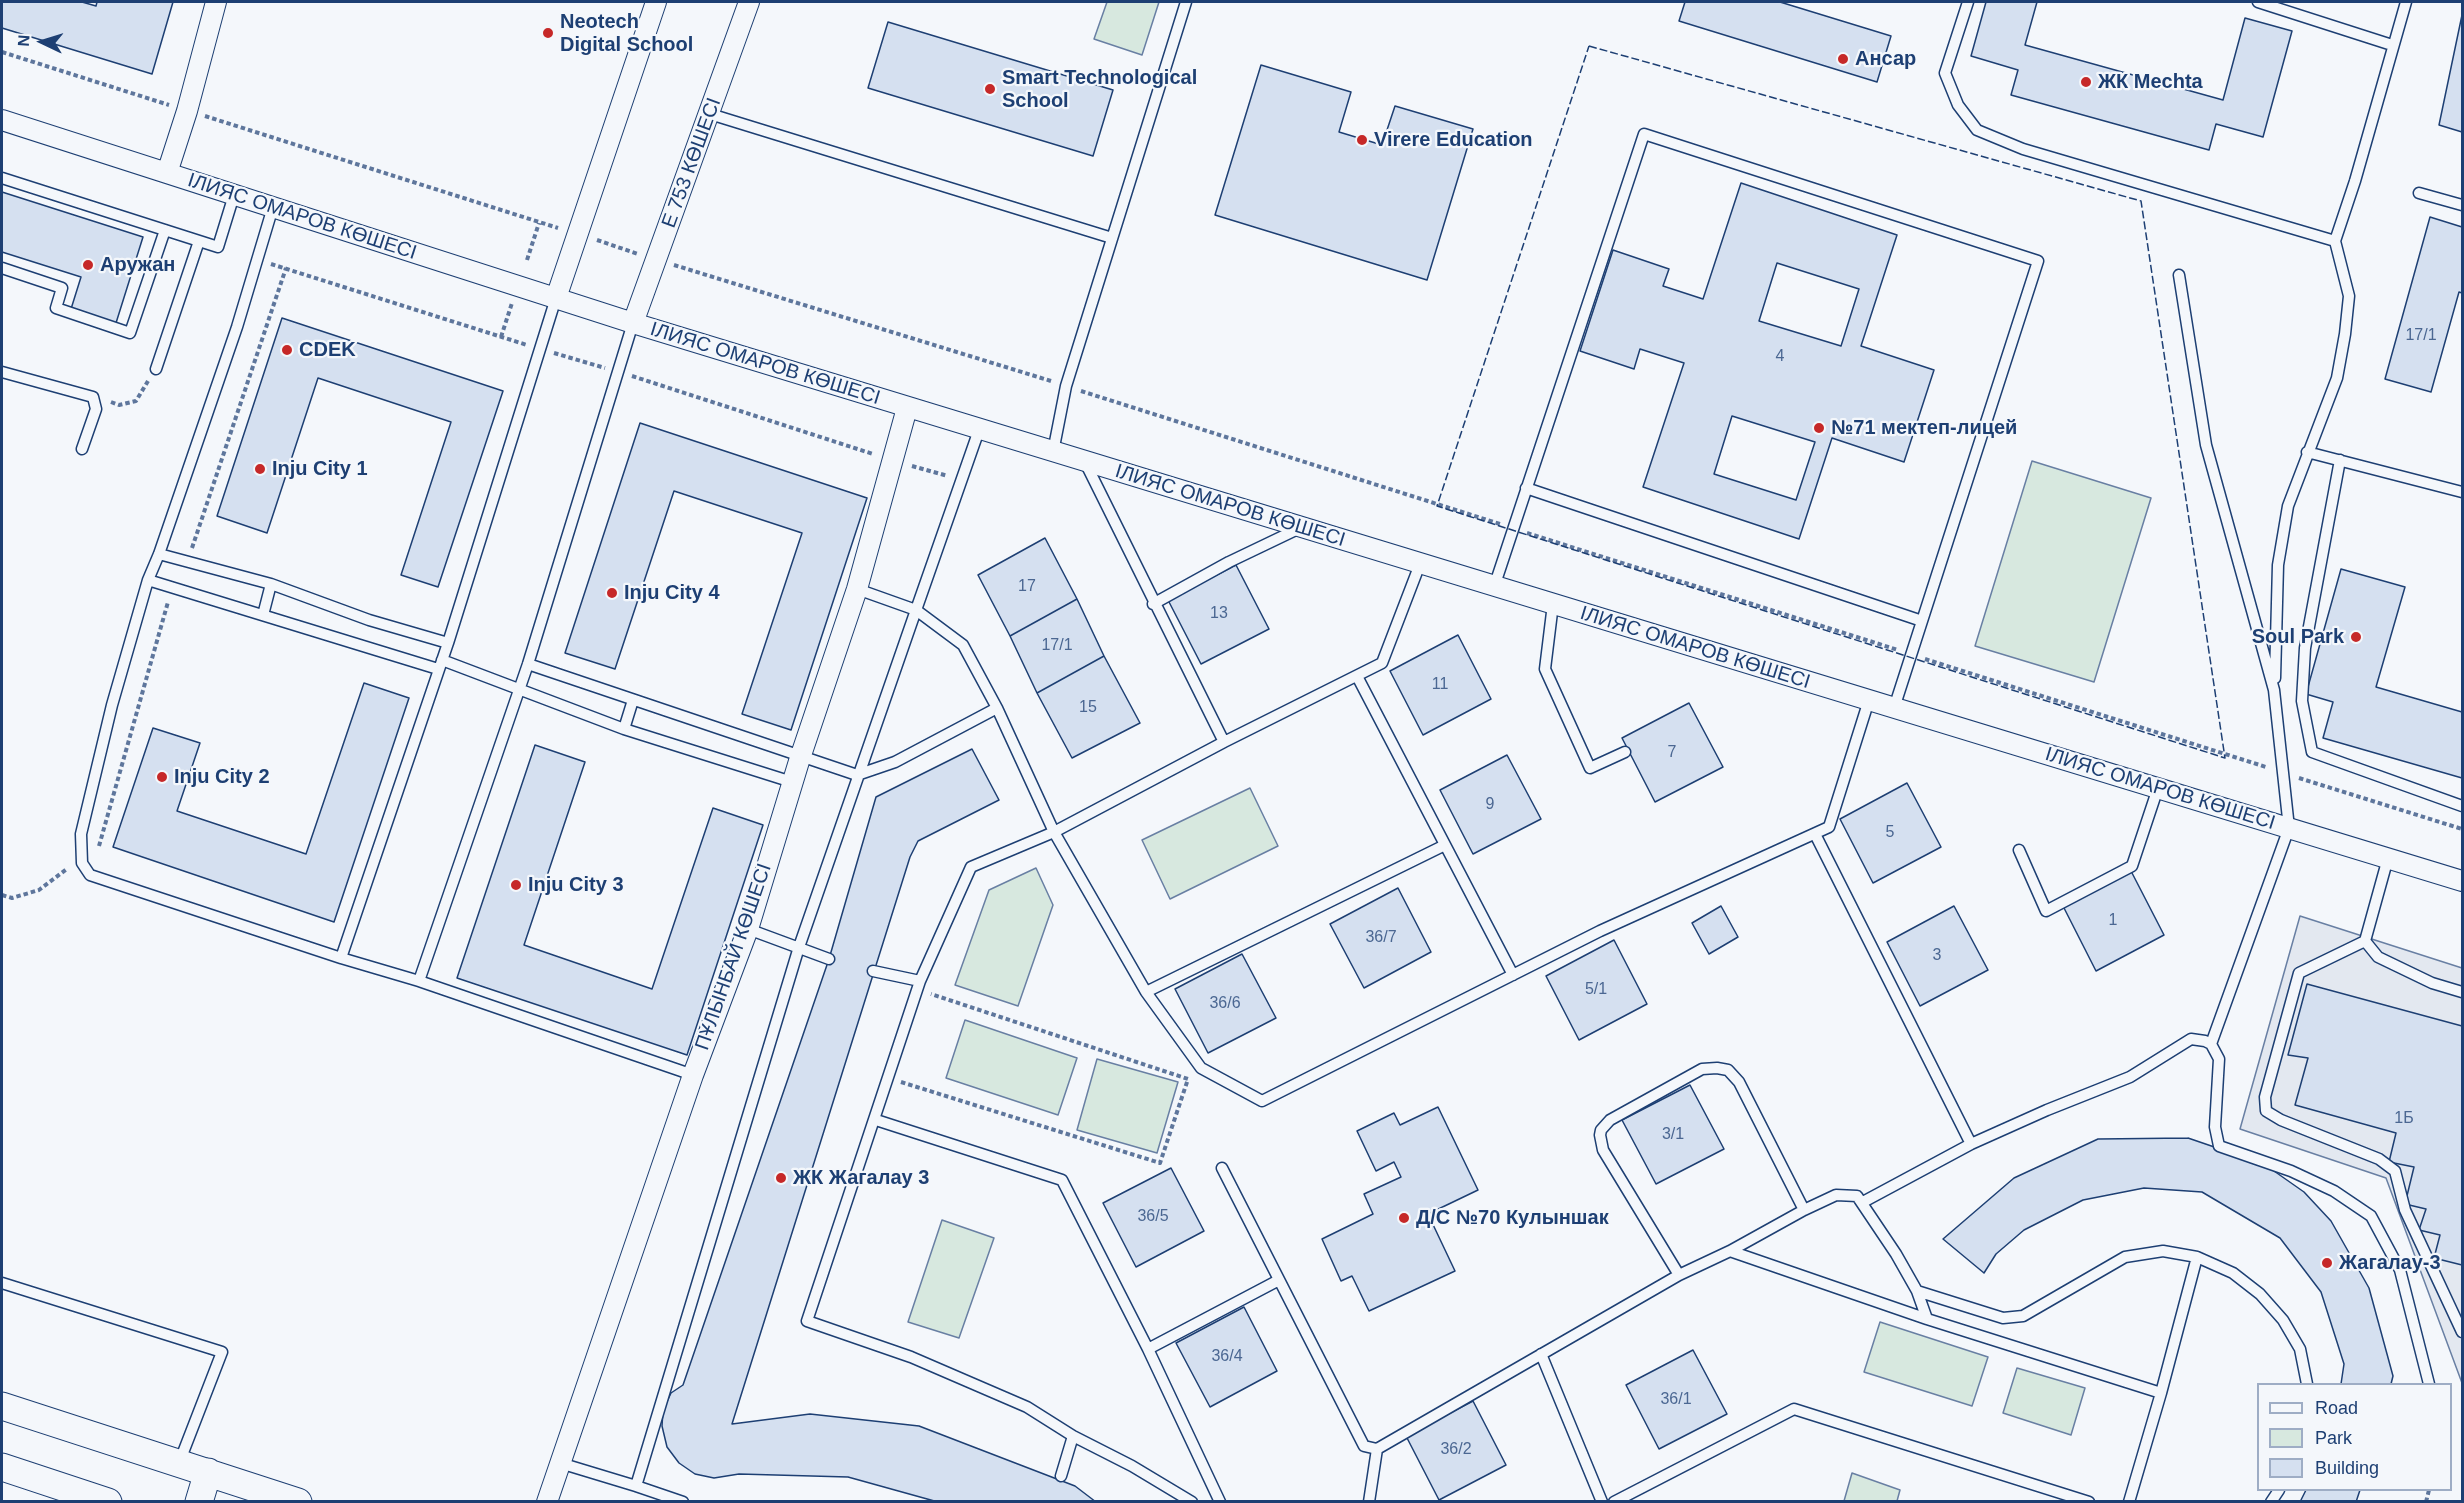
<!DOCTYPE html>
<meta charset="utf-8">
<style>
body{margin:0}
#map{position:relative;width:2464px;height:1503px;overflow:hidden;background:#f4f7fb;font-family:Arial,sans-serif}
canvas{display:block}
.frame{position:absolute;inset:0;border:3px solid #1d3f73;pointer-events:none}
.legend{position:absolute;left:2257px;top:1383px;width:195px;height:108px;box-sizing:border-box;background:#f4f7fb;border:2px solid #9eadc5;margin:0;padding:8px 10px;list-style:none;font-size:18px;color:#1d3f73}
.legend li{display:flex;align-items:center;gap:12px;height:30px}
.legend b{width:30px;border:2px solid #9eadc5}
.north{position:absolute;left:12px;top:12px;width:60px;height:60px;-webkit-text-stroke:4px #f4f7fb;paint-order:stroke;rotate:274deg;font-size:16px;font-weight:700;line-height:24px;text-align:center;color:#1d3f73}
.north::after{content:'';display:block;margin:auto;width:21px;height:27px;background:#1d3f73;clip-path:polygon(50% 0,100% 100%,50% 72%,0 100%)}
</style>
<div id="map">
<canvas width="2464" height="1503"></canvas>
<div class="frame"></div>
<ul class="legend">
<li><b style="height:8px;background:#f4f7fb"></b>Road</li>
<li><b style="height:16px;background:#d7e8df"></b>Park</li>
<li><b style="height:16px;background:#d5e0f0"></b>Building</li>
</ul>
<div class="north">N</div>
</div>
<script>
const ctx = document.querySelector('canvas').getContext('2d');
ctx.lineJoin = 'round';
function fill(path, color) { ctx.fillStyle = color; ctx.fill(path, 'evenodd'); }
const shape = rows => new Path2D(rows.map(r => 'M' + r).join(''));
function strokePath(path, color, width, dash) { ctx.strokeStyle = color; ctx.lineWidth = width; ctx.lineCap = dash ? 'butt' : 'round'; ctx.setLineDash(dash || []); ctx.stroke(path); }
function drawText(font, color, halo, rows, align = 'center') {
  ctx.font = font + ' Arial,sans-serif'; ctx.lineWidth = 4.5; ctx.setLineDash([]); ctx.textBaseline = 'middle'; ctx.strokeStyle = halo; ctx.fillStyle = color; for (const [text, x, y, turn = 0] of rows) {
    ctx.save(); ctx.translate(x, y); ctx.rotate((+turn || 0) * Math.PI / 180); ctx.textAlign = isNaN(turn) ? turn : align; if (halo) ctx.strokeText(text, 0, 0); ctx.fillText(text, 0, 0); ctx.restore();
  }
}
const green = shape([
 [1107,2,1159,2,1142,55,1094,39,1107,2],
 [2032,461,2151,498,2094,682,1975,646,2032,461],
 [1250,788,1278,846,1170,899,1142,840,1250,788],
 [1036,868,1053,905,1018,1006,955,985,989,890,1036,868],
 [965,1020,1077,1058,1058,1115,946,1078,965,1020],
 [1097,1059,1178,1082,1157,1153,1077,1130,1097,1059],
 [942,1220,994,1238,959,1338,908,1322,942,1220],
 [1880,1322,1988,1357,1972,1406,1864,1372,1880,1322],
 [2017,1368,2085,1388,2071,1435,2003,1413,2017,1368],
 [1852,1473,1900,1490,1897,1501,1844,1501,1852,1473]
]);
fill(green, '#d7e8df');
strokePath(green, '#687fa3', 1.5);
const parking = shape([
 [2300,916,2462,968,2462,1383,2386,1178,2240,1129,2300,916]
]);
fill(parking, '#e3e8f0');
strokePath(parking, '#687fa3', 1.5);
const building = shape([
 [2,2,82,2,96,6,97,2,173,2,152,74,2,28,2,2],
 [1685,2,1780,2,1891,36,1877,82,1679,21,1685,2],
 [1986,2,2037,2,2025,45,2223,100,2245,18,2292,31,2263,137,2216,124,2209,150,2011,95,2018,70,1971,56,1986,2],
 [2462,15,2462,132,2439,125,2462,15],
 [888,22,1113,90,1093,156,868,88,888,22],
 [1261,65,1351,92,1339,132,1382,145,1395,106,1473,129,1427,280,1215,215,1261,65],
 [1741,183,1897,235,1861,346,1934,370,1904,462,1832,438,1799,539,1643,487,1684,363,1640,349,1634,369,1580,351,1613,250,1669,269,1663,286,1703,299,1741,183],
 [1777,263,1859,289,1841,346,1759,321,1777,263],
 [1732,416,1815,442,1796,500,1714,474,1732,416],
 [2,192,143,237,116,323,71,309,81,277,2,252,2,192],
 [2430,217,2462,227,2462,293,2459,292,2431,392,2385,379,2430,217],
 [282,318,503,391,438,587,401,575,451,422,318,378,267,533,217,516,282,318],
 [640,423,867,498,791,730,742,714,802,533,674,491,615,669,565,653,640,423],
 [1045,538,1077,599,1010,636,978,575,1045,538],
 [1236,565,1269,629,1201,664,1168,600,1236,565],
 [2341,569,2405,587,2376,687,2462,712,2462,778,2323,738,2333,702,2306,694,2341,569],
 [1077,599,1104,656,1037,693,1010,636,1077,599],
 [1458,635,1491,699,1423,735,1390,671,1458,635],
 [1104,656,1140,723,1072,758,1037,693,1104,656],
 [364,683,409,698,334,922,113,847,153,728,200,743,177,811,306,854,364,683],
 [1689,703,1723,767,1655,802,1622,738,1689,703],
 [535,745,585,762,524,945,652,989,713,808,763,825,687,1055,457,978,535,745],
 [972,749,999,800,918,841,910,857,732,1424,810,1414,919,1426,1075,1486,1096,1502,938,1502,848,1477,739,1474,714,1478,695,1474,679,1463,667,1447,662,1426,663,1410,671,1393,683,1385,829,959,876,797,972,749],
 [1507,755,1541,819,1473,854,1440,790,1507,755],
 [1907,783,1941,847,1873,883,1840,819,1907,783],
 [2131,871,2164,935,2096,971,2063,906,2131,871],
 [1398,888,1431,952,1364,988,1330,924,1398,888],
 [1721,906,1738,937,1709,954,1692,923,1721,906],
 [1954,906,1988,970,1920,1006,1887,942,1954,906],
 [1614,940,1647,1004,1579,1040,1546,976,1614,940],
 [1242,954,1276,1018,1208,1053,1175,989,1242,954],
 [2307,984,2462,1026,2462,1265,2434,1258,2440,1235,2419,1230,2426,1209,2405,1204,2414,1167,2389,1162,2396,1133,2295,1105,2308,1058,2288,1055,2307,984],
 [1690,1085,1724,1149,1656,1184,1622,1120,1690,1085],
 [1438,1107,1478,1190,1428,1214,1455,1271,1369,1311,1352,1276,1341,1281,1322,1239,1373,1214,1364,1194,1401,1177,1394,1162,1376,1171,1357,1131,1394,1113,1400,1125,1438,1107],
 [2188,1138,2264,1164,2304,1192,2331,1221,2369,1288,2393,1376,2391,1384,2341,1384,2344,1364,2321,1292,2280,1238,2202,1192,2144,1188,2083,1200,2024,1230,1996,1254,1984,1273,1943,1239,2014,1178,2098,1139,2188,1138],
 [1171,1168,1204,1231,1136,1267,1103,1203,1171,1168],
 [1244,1307,1277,1371,1210,1407,1176,1343,1244,1307],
 [1693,1350,1727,1414,1659,1449,1626,1385,1693,1350],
 [1473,1401,1506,1465,1439,1500,1406,1436,1473,1401],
 [2306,1490,2360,1490,2356,1502,2300,1502,2306,1490]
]);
fill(building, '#d5e0f0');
strokePath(building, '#1d3f73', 1.5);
const service = shape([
 [1968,2,1945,73,1958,105,1977,130,2023,149,2335,241,2355,181,2406,2],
 [2258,2,2392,45],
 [710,114,1112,238],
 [2,178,218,247,234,195],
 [2419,193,2462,205],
 [273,207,237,327,159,554,148,580,112,705,81,834,82,863,90,875,341,958,419,981,693,1075],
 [2,268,62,288,56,308,130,333,165,230],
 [2179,275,2206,445,2274,690,2289,828,2211,1044],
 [156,369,199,241],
 [2,372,93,397,96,409,82,449],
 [979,430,916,610,963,645,997,708,1054,832,1146,992,1445,845],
 [1053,452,1066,386,1186,2],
 [2307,452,2462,492],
 [2340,460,2305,648,2302,701,2312,752,2462,806],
 [1085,462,1224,742],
 [1526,488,1922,621],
 [159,554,271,584,369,620,448,643],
 [148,580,438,669],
 [1494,587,1644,134,2038,261,1894,708],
 [1153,604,1229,562,1300,528],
 [1553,604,1545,669,1590,768,1625,752],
 [263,615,271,584],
 [442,660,624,729,792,782],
 [528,664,857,775,895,762,997,708],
 [1358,678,1513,975],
 [2275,678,2278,565,2288,506,2337,378,2345,334,2349,296,2335,241],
 [624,729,633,700],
 [1815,834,1971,1144],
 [2019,850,2046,911,2132,866,2158,788],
 [2388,858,2365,941,2299,973,2265,1097,2266,1111,2281,1120,2379,1159,2395,1171,2405,1210,2462,1332],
 [748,929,829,959],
 [2365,941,2378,957,2432,983,2462,992],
 [341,958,448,643,556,298],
 [873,971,920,981],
 [419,981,528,664,633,323],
 [1146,992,1201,1068,1262,1101,1600,931,1829,827,1869,700],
 [876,1120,1062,1180,1148,1349,1220,1502],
 [1222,1168,1364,1446,1377,1449,1679,1275,1730,1251,1927,1319,2161,1393,2129,1502],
 [1863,1202,1971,1144,2047,1110,2130,1077,2191,1039,2205,1041,2211,1044,2219,1059,2215,1127,2219,1146,2291,1171,2334,1191,2371,1216,2400,1270,2429,1384],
 [1804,1210,1836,1195,1857,1196,1896,1254,1917,1291,2003,1318,2023,1316,2125,1257,2163,1251,2197,1257,2161,1393],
 [2197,1257,2233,1273,2260,1294,2283,1320,2300,1349,2307,1384],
 [1679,1275,1603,1150,1600,1135,1601,1130,1610,1120,1702,1069,1717,1068,1728,1070,1739,1082,1804,1210,1730,1251],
 [2,1283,222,1352,179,1463],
 [1917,1291,1927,1319],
 [1148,1349,1279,1280],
 [1541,1354,1602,1502],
 [560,1463,636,1486],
 [1061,1476,1073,1436],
 [683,1502,636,1486,799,947,916,610,857,589],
 [1192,1502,1132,1466,1073,1436,1027,1407,911,1357,807,1321,920,981,971,867,1054,832,1224,742,1382,663,1420,564],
 [1369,1502,1377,1449],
 [1614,1502,1794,1409,2089,1502],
 [2271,1502,2279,1490]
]);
const minor = shape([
 [2,120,633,323,2462,881],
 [167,173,187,111,216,2],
 [556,298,656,2],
 [633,323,749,2],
 [547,1502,693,1075,748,929,800,758,857,589,907,408]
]);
const secondary = shape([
 [2,1406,298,1502],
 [2,1467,108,1502],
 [199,1502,208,1472]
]);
strokePath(service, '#1d3f73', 13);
strokePath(minor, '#1d3f73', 22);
strokePath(secondary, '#1d3f73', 29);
strokePath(shape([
 [2,52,169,105],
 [205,116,558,228],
 [597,240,638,254],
 [527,260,539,223],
 [271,264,527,345],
 [674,265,1051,381],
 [501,337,512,303],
 [554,353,605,368],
 [632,376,873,454],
 [1081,391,1500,524],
 [111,402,119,405,136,401,148,381],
 [912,466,948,476],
 [1527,533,1898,650],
 [192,548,286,268],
 [1925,659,2266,767],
 [2299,778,2462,829],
 [99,846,168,602],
 [2,895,12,898,39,890,68,868],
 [901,1082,1160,1163,1188,1079,931,994],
 [2426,1502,2429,1490]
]), '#5e769c', 4, [4.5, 3]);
strokePath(service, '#f4f7fb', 10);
strokePath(minor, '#f4f7fb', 20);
strokePath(secondary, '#f4f7fb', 27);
strokePath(shape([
 [1589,46,2141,201,2225,758,1437,506,1589,46]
]), '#1d3f73', 1.5, [8, 3]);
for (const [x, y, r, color] of [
 [548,33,6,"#c62828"],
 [1843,59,6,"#c62828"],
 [2086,82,6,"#c62828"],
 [990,89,6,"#c62828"],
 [1362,140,6,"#c62828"],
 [88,265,6,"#c62828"],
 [287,350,6,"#c62828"],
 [1819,428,6,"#c62828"],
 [260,469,6,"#c62828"],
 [612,593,6,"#c62828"],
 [2356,637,6,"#c62828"],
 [162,777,6,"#c62828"],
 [516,885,6,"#c62828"],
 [781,1178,6,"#c62828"],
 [1404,1218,6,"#c62828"],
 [2327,1263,6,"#c62828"]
]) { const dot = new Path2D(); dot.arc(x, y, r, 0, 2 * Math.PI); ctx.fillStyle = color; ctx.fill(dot); strokePath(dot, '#f4f7fb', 2); }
drawText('16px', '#4b6792', null, [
 ["17/1",2421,336],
 ["4",1780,357],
 ["17",1027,587],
 ["13",1219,614],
 ["17/1",1057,646],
 ["11",1440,685],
 ["15",1088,708],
 ["7",1672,753],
 ["9",1490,805],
 ["5",1890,833],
 ["1",2113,921],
 ["36/7",1381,938],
 ["3",1937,956],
 ["5/1",1596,990],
 ["36/6",1225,1004],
 ["1Б",2404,1119],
 ["3/1",1673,1135],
 ["36/5",1153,1217],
 ["36/4",1227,1357],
 ["36/1",1676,1400],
 ["36/2",1456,1450]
]);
drawText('bold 20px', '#1d3f73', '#f4f7fb', [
 ["Neotech",560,22],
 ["Digital School",560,45],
 ["Ансар",1855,59],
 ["Smart Technological",1002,78],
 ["School",1002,101],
 ["ЖК Mechta",2098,82],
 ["Virere Education",1374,140],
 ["Аружан",100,265],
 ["CDEK",299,350],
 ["№71 мектеп-лицей",1831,428],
 ["Inju City 1",272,469],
 ["Inju City 4",624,593],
 ["Soul Park",2344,637,"right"],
 ["Inju City 2",174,777],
 ["Inju City 3",528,885],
 ["ЖК Жагалау 3",793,1178],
 ["Д/С №70 Кулыншак",1416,1218],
 ["Жагалау-3",2339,1263]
], 'left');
drawText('20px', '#1d3f73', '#f4f7fb', [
 ["Е 753 КӨШЕСІ",692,163,-70],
 ["ІЛИЯС ОМАРОВ КӨШЕСІ",302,217,18],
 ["ІЛИЯС ОМАРОВ КӨШЕСІ",765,364,17],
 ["ІЛИЯС ОМАРОВ КӨШЕСІ",1230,506,17],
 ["ІЛИЯС ОМАРОВ КӨШЕСІ",1695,648,17],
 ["ІЛИЯС ОМАРОВ КӨШЕСІ",2160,789,17],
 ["ПҰЛЫНБАЙ КӨШЕСІ",734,957,-71]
]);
</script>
